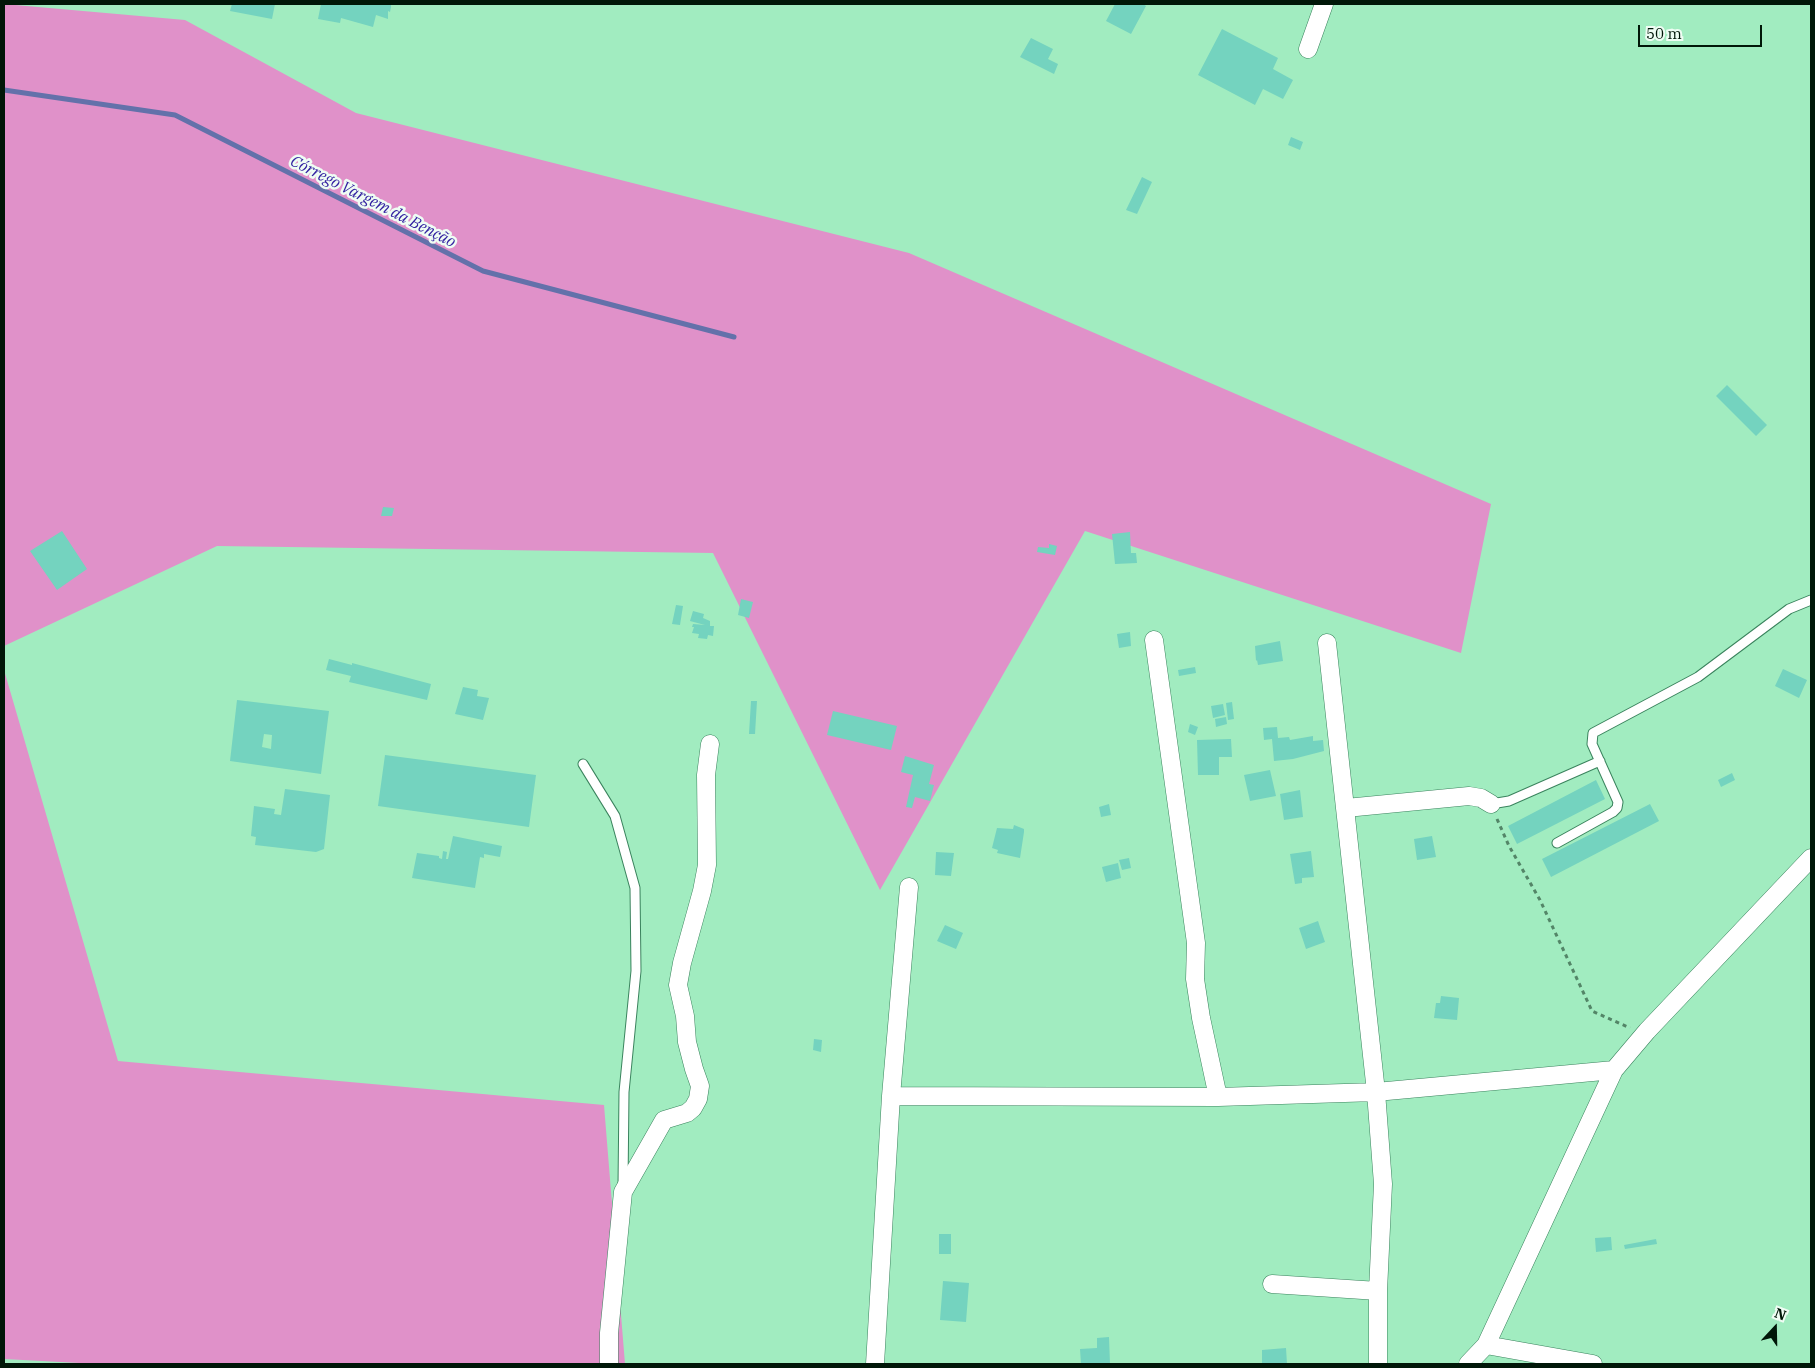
<!DOCTYPE html>
<meta charset="utf-8">
<style>
body{margin:0}
#map{position:relative;width:1815px;height:1368px;overflow:hidden;background:#a1ecc0;font-family:"IBM Plex Serif",serif}
canvas{display:block}
.frame{position:absolute;inset:0;border:5px solid #001708;pointer-events:none}
.north{position:absolute;left:1750px;top:1303px;width:50px;height:50px;-webkit-text-stroke:4px #effdf4;paint-order:stroke;rotate:21deg;font-size:14px;font-weight:700;line-height:20px;text-align:center;color:#001708}
.north::after{content:'';display:block;margin:auto;width:18px;height:22px;background:#001708;clip-path:polygon(50% 0,100% 100%,50% 72%,0 100%)}
.scale{position:absolute;left:1638px;top:25px;width:124px;height:22px;box-sizing:border-box;border:2px solid #001708;border-top:0;padding-left:6px;font-size:15px;line-height:18px;white-space:nowrap;color:#001708;-webkit-text-stroke:4px #effdf4;paint-order:stroke}
</style>
<div id="map">
<canvas width="1815" height="1368"></canvas>
<div class="frame"></div>
<div class="north">N</div>
<div class="scale">50 m</div>
</div>
<script>
const ctx = document.querySelector('canvas').getContext('2d');
ctx.lineJoin = 'round';
function fill(path, color) { ctx.fillStyle = color; ctx.fill(path, 'evenodd'); }
const shape = rows => new Path2D(rows.map(r => 'M' + r).join(''));
function strokePath(path, color, width, dash) { ctx.strokeStyle = color; ctx.lineWidth = width; ctx.lineCap = dash ? 'butt' : 'round'; ctx.setLineDash(dash || []); ctx.stroke(path); }
function drawText(font, color, halo, rows, align = 'center') {
  ctx.font = font + ' "IBM Plex Serif",serif'; ctx.lineWidth = 5; ctx.setLineDash([]); ctx.textBaseline = 'middle'; ctx.strokeStyle = halo; ctx.fillStyle = color; for (const [text, x, y, turn = 0] of rows) {
    ctx.save(); ctx.translate(x, y); ctx.rotate((+turn || 0) * Math.PI / 180); ctx.textAlign = isNaN(turn) ? turn : align; if (halo) ctx.strokeText(text, 0, 0); ctx.fillText(text, 0, 0); ctx.restore();
  }
}
fill(shape([
 [4,4,185,20,356,113,909,253,1491,504,1461,653,1085,531,880,890,713,553,217,546,4,646],
 [4,670,118,1061,604,1105,625,1364,98,1364,4,1359]
]), '#e091c9');
strokePath(shape([
 [4,90,175,115,483,271,734,337]
]), '#6371aa', 5);
fill(shape([
 [232,4,275,4,272,19,230,11],
 [321,4,391,4,391,7,390,12,388,11,388,19,376,15,373,27,341,18,340,23,318,19],
 [1115,4,1143,4,1146,6,1131,34,1106,21],
 [1222,29,1278,58,1273,69,1293,80,1283,99,1263,89,1255,105,1198,75],
 [1031,38,1053,49,1048,59,1058,64,1054,74,1020,57],
 [1291,137,1303,142,1300,150,1288,145],
 [1142,177,1152,182,1137,214,1126,210],
 [1727,385,1767,425,1756,436,1716,396],
 [383,507,394,508,392,516,381,516],
 [62,531,87,569,57,590,30,551],
 [1130,532,1131,553,1136,553,1137,563,1115,564,1112,534],
 [1049,544,1057,546,1055,555,1037,552,1038,547,1049,548],
 [741,599,753,602,749,618,738,615],
 [676,605,683,606,680,625,672,624],
 [693,611,704,614,703,618,710,621,710,626,714,626,713,636,708,635,707,639,698,638,699,634,692,633,694,627,692,627,693,624,705,625,690,621],
 [1130,632,1131,646,1119,648,1117,634],
 [1280,641,1283,661,1258,665,1257,660,1256,661,1255,646],
 [329,659,352,665,352,663,431,684,427,700,349,682,351,676,326,670],
 [1195,667,1196,673,1179,676,1178,670],
 [1783,669,1807,680,1799,698,1775,686],
 [463,687,478,690,477,696,489,698,483,720,455,714],
 [237,700,329,711,321,774,230,761],
 [264,734,272,735,271,749,262,747],
 [751,701,757,701,755,734,749,734],
 [1232,702,1234,719,1228,720,1226,703],
 [1223,704,1225,715,1213,718,1211,706],
 [833,711,897,726,891,750,827,735],
 [1226,717,1227,724,1216,727,1215,719],
 [1190,724,1198,727,1195,735,1188,732],
 [1277,727,1278,738,1289,737,1290,740,1313,736,1313,741,1323,740,1324,751,1293,759,1274,761,1272,739,1264,740,1263,728],
 [1231,739,1232,757,1219,757,1219,775,1198,775,1197,740],
 [385,755,536,775,529,827,378,806],
 [905,756,934,765,929,784,934,785,930,801,915,797,912,808,906,807,913,775,901,772],
 [1270,770,1276,796,1250,801,1244,775],
 [1732,773,1735,780,1721,787,1718,780],
 [1596,780,1605,799,1517,844,1508,826],
 [285,789,330,795,324,849,316,852,255,845,256,837,251,836,254,806,275,809,274,814,281,815],
 [1300,790,1303,817,1284,820,1280,794],
 [1109,804,1111,815,1101,817,1099,807],
 [1650,804,1659,821,1551,877,1542,859],
 [1014,825,1024,829,1024,832,1020,858,997,853,998,850,992,848,997,828,1013,829],
 [453,836,502,846,500,857,484,854,484,858,480,857,475,888,412,878,417,853,439,856,439,858,442,859,443,851,447,852,446,859,448,859],
 [1432,836,1436,857,1417,860,1414,839],
 [1311,851,1314,877,1302,878,1302,883,1295,884,1290,854],
 [936,852,954,853,951,876,935,875],
 [1129,858,1131,868,1122,870,1119,860],
 [1118,863,1121,878,1106,882,1102,867],
 [1318,921,1325,942,1306,949,1299,928],
 [945,925,963,933,956,949,937,941],
 [1441,996,1459,998,1457,1020,1434,1018,1436,1003,1440,1003],
 [814,1039,822,1040,821,1052,813,1050],
 [939,1234,951,1234,951,1254,939,1254],
 [1611,1237,1612,1250,1596,1252,1595,1238],
 [1656,1239,1657,1244,1625,1249,1624,1245],
 [943,1281,969,1283,966,1322,940,1320],
 [1109,1337,1110,1364,1081,1364,1080,1349,1097,1348,1097,1338],
 [1286,1348,1287,1364,1262,1364,1262,1350]
]), '#74d3bf');
const lane = shape([
 [583,764,615,816,635,888,636,971,624,1092,623,1186],
 [1491,804,1509,801,1600,761],
 [1557,843,1613,812,1617,808,1618,802,1592,744,1593,733,1698,677,1789,609,1811,600]
]);
const street = shape([
 [1308,49,1324,4],
 [1154,640,1196,943,1195,979,1201,1018,1218,1097],
 [1327,643,1376,1092,1383,1184,1378,1291,1378,1364],
 [1346,808,1469,796,1481,798,1491,804],
 [891,1096,1218,1097,1376,1092,1614,1070],
 [1272,1284,1378,1291],
 [1486,1345,1593,1364],
 [609,1364,609,1333,623,1192,664,1120,687,1113,693,1108,698,1099,700,1086,694,1069,687,1042,685,1016,678,985,682,963,702,891,707,865,706,775,710,744],
 [875,1364,891,1096,909,887],
 [1468,1364,1486,1345,1614,1070,1647,1031,1811,858]
]);
strokePath(lane, '#3a835d', 11);
strokePath(street, '#3a835d', 19);
strokePath(shape([
 [1497,819,1509,846,1540,900,1592,1011,1630,1028]
]), '#538567', 3, [4, 4]);
strokePath(lane, '#fff', 9);
strokePath(street, '#fff', 18);
drawText('italic 16px', '#3321a1', '#effdf4', [
 ["Córrego Vargem da Benção",373,202,27]
]);
</script>
